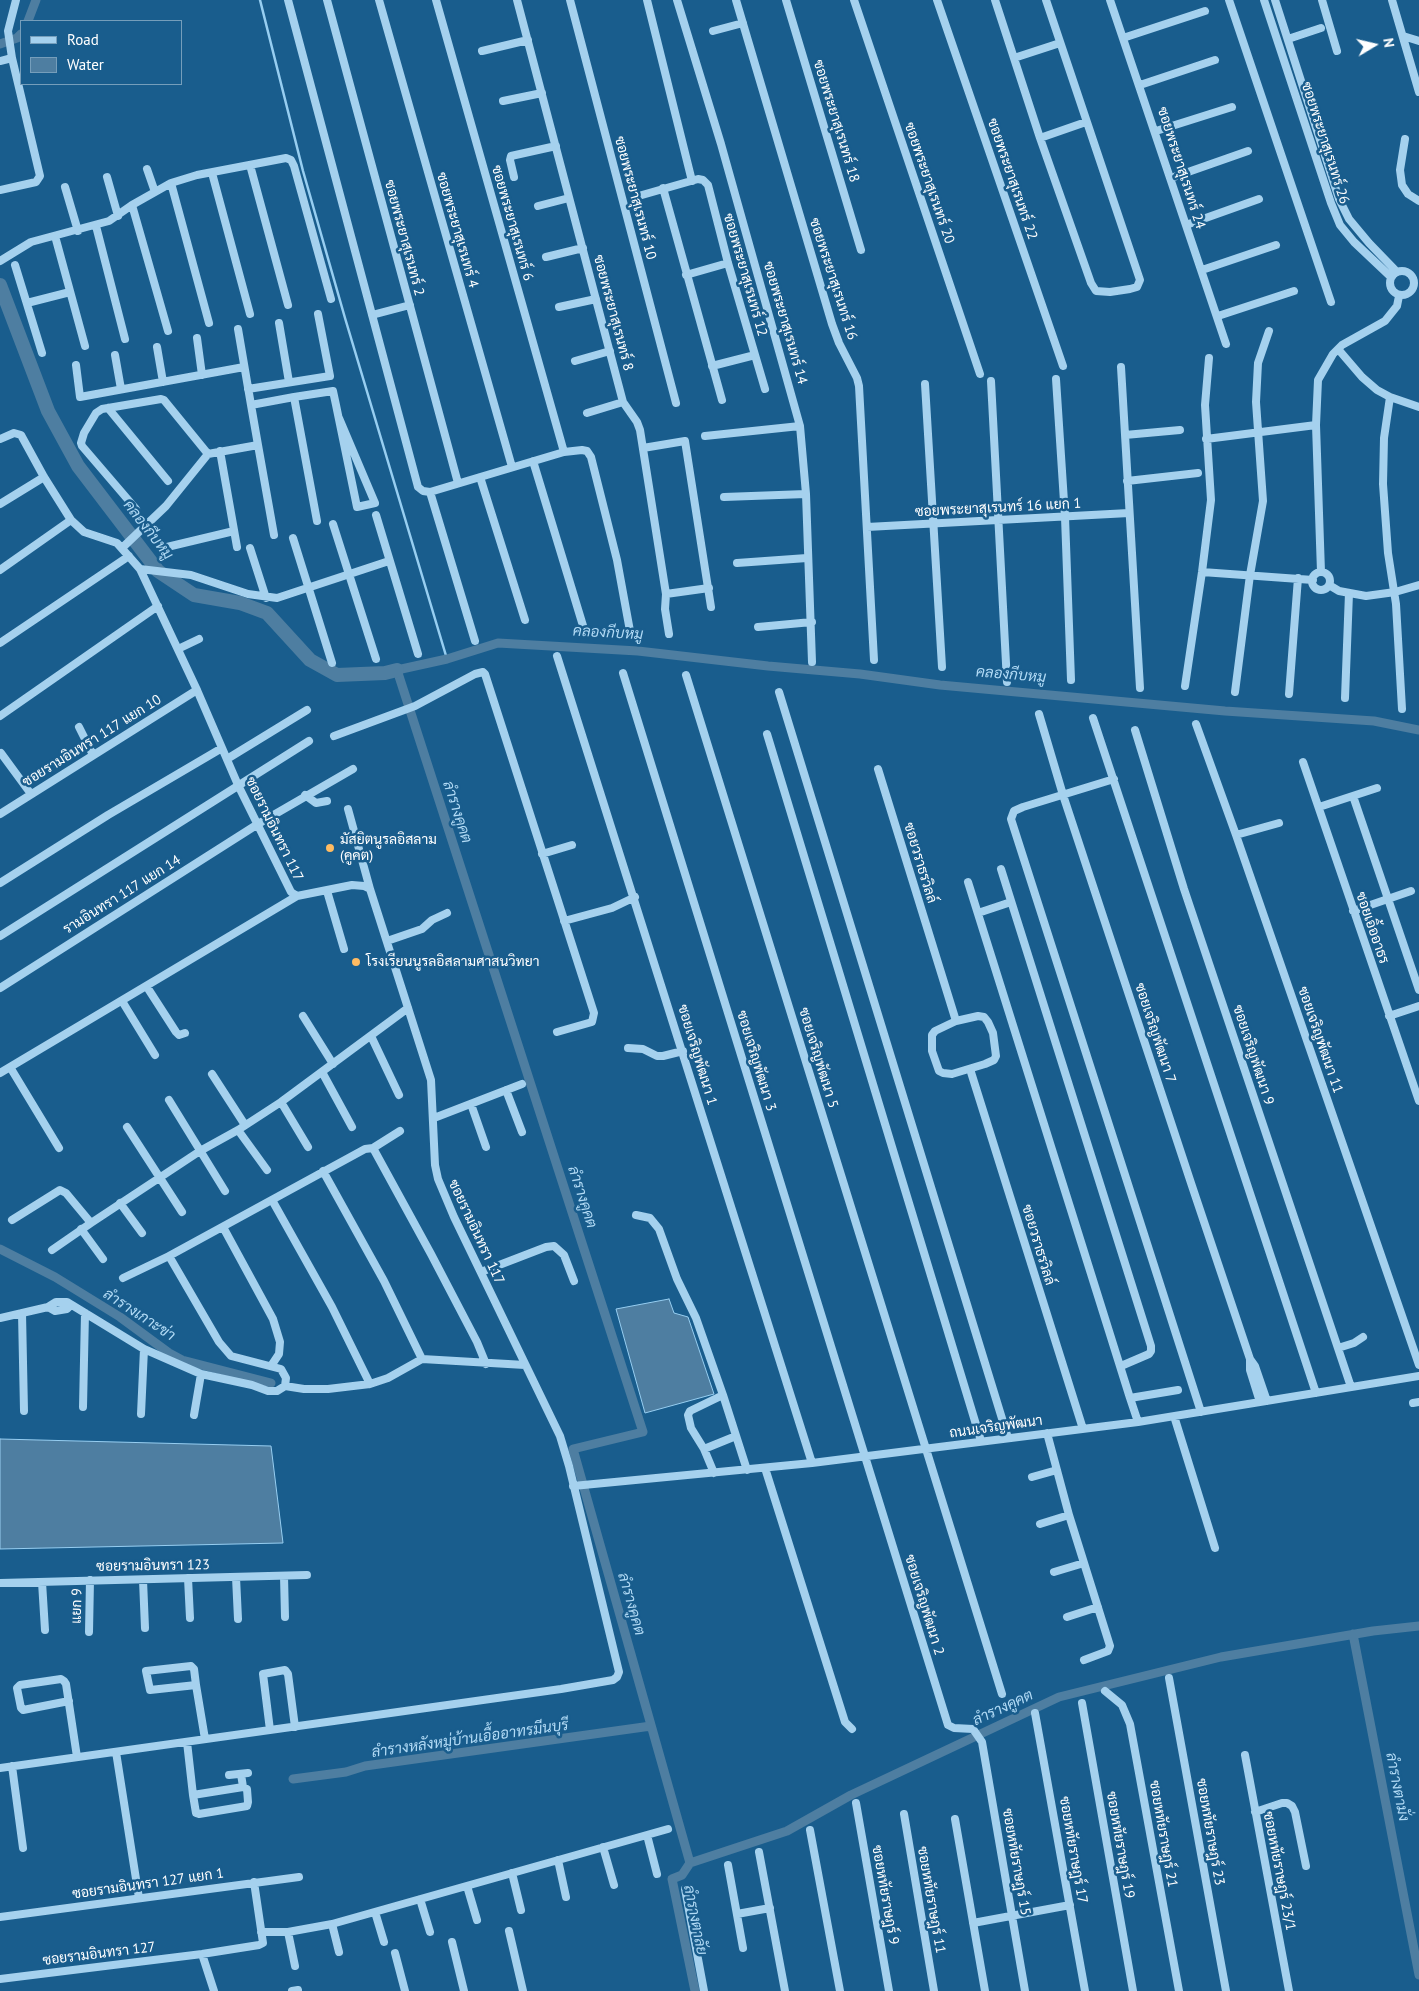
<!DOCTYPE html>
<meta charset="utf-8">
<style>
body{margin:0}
#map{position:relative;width:1419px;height:1991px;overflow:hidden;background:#195d8d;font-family:"PT Sans",sans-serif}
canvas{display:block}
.legend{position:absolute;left:20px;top:20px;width:162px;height:65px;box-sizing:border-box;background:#195d8d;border:1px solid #759ebb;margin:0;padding:6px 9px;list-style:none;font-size:15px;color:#fff}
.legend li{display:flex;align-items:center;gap:10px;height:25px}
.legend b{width:25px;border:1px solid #759ebb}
.north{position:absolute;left:1349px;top:20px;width:50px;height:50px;-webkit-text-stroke:4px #195d8d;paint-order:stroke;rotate:81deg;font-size:14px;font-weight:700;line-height:20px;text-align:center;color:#fff}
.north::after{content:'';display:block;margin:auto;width:18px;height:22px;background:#fff;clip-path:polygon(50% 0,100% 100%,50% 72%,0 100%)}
</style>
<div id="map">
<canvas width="1419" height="1991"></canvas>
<ul class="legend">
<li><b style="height:6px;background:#a5d1ee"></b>Road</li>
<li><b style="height:14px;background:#4e7ea1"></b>Water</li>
</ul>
<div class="north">N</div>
</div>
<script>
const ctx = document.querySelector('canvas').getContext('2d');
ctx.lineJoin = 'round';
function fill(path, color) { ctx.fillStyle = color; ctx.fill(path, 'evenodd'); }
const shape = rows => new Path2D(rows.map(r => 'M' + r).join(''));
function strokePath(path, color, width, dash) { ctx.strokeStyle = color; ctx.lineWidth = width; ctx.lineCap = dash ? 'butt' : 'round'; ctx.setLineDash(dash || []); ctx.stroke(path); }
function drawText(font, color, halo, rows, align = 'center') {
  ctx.font = font + ' "PT Sans",Sarabun,sans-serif'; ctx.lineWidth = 5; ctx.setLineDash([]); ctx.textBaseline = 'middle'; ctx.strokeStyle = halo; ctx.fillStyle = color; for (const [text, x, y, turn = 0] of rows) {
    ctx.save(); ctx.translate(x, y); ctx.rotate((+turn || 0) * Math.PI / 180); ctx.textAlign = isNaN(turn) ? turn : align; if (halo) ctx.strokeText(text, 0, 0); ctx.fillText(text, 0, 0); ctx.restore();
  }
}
const water = shape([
 [669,1299,674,1313,688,1317,714,1394,645,1413,616,1309,669,1299],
 [0,1439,271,1446,283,1543,0,1549,0,1439]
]);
fill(water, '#4e7ea1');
strokePath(water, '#97cef1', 1);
strokePath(shape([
 [260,0,303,171,345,318,447,659]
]), '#97cef1', 2.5);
strokePath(shape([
 [28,21,36,0],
 [0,44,17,38,21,34],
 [1419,730,1374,721,1225,711,940,685,860,674,768,666,638,651,498,643,447,659,397,670,643,1432,573,1449,690,1863,787,1831,851,1795,1059,1697,1221,1657,1373,1631,1419,1626],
 [0,1249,55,1277,120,1317,169,1353,182,1360,271,1383],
 [1353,1634,1419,1975],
 [293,1779,346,1772,365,1766,651,1726],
 [690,1863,682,1875,672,1879,695,1991]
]), '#4e7ea1', 9);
strokePath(shape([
 [0,285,48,411,78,466,158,571,194,595,240,603,267,613,310,660,337,675,385,673,397,670]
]), '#4e7ea1', 14);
strokePath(shape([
 [288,0,418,487,423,491,430,492,564,452,582,450,587,451,591,457,617,560,630,631],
 [327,0,458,483],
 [379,0,512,467],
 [436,0,564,452],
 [517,0,623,402,637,422,640,430,666,594,665,609,669,634],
 [570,0,676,403],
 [647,0,692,181],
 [677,0,721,144,800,426,806,494,812,662],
 [736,0,832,324,839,343,857,378,859,386,874,660],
 [786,0,861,250],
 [854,0,980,374],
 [937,0,1063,366],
 [995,0,1040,138,1091,283,1096,291,1110,292,1130,289,1137,287,1140,280,1046,0],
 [1110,0,1226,344],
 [1229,0,1331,302],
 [1264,0,1331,203,1340,225,1354,242,1391,277],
 [1275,0,1339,199,1349,219,1369,243,1397,272],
 [1322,0,1337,51],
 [1392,0,1419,92],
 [713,31,743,23],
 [1403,36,1419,41],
 [1123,38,1205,11],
 [1288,39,1321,28],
 [482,51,528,40],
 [12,58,8,31,16,0],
 [1014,58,1060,43],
 [0,61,12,58,40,176,36,182,0,190],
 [1140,85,1215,60],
 [503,101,542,93],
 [1156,131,1232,107],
 [1040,138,1086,122],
 [1405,139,1400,170,1402,185,1408,194,1419,201],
 [250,165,288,305],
 [147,169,155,192],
 [212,173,250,314],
 [107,177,118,216],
 [514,177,510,160,511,156,556,146],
 [1171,178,1248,151],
 [171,183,209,323],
 [65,187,78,231],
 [663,188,722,400],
 [642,195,698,179,703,180,708,185,728,263,765,389],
 [132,205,168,331],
 [538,206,569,198],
 [1186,225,1259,199],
 [96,226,125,339],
 [55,236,85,346],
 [546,257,583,248],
 [0,261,31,242,109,221,132,205,171,183,197,175,286,158,291,160,294,166,331,299],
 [15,265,42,353],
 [1202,270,1276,245],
 '1390 283a12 12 0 1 1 24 0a12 12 0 1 1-24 0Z',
 [686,275,728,263],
 [27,303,70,292],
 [559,307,596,299],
 [372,315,410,305],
 [1218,316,1294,291],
 [279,323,289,382],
 [238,329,251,405],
 [197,338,202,375],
 [157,347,163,382],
 [1338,349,1362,377,1377,390,1390,397,1419,407],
 [115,355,121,389],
 [575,361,610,351],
 [76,365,80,397,244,367],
 [712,366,755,355],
 [1121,367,1140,688],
 [1056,379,1065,517,1071,680],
 [991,381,1007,682],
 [925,384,942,667],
 [248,389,330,376,318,314],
 [294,397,317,521],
 [1390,397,1384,438,1383,484,1388,553,1396,604,1402,709],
 [108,408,168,481],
 [587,413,623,402],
 [1125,435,1180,430],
 [705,436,800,426],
 [0,439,14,433,21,435,44,477,71,520,84,532,117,543,140,569,197,690,238,785,291,892,297,896],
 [1206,439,1316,425],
 [258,445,274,535],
 [643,448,685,441,711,607],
 [220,451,237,547],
 [533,461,584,629],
 [480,477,525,620],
 [1127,481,1198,473],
 [430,492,475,641],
 [724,497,806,494],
 [0,504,44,477],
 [136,509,82,446,81,443,84,433,96,413,102,409,161,399,164,400,208,454],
 [376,515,418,654],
 [333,524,376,659],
 [867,527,1129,513],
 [293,538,332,663],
 [167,547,234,531],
 [122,548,166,506,208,454,258,445,251,405,294,397,333,391,336,405,357,507,375,503,339,418],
 [250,548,266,598],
 [737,563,807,558],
 [140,569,191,575,248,594,277,598,389,561],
 [0,570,71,520],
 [1202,572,1313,580],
 [1321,572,1316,425,1318,380,1333,354,1342,345,1385,321,1397,306,1399,296],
 '1312 581a9 9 0 1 1 18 0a9 9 0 1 1-18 0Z',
 [1329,585,1339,591,1366,596,1395,592,1419,585],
 [666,594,709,588],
 [758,627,812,622],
 [0,643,129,556],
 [178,649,199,639],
 [557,656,812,1463],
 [623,673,948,1725,954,1728,973,1729,982,1742,1025,1991],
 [686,675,1002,1694],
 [1185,686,1202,572,1211,500,1205,405,1209,358],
 [779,692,1008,1438],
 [1235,692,1250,575,1263,501,1256,402,1258,363,1269,331],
 [1289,694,1298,578],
 [1345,698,1349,593],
 [1039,714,1063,795,1191,1183,1250,1359,1255,1366,1267,1401],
 [0,716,158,606],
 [1093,718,1316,1393],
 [1196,724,1236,835,1419,1365],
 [79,727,93,755],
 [1135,730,1184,889,1351,1387],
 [767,734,981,1441],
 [334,736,415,706,475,674,483,672,485,674,594,1013,592,1022,557,1032],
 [1,753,31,794],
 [227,759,307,710],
 [1303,762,1419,1101],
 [878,769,956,1021],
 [1114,779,1023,807,1014,811,1011,819,1201,1412],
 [305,795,316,803,327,801],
 [1353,796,1419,990],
 [1319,807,1377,788],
 [348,809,370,889],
 [0,814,197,690],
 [1236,835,1279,823],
 [542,854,572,845],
 [1001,869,1151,1346,1151,1351,1149,1354,1121,1366],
 [968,882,1130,1398],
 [0,883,108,815,222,748],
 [327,891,344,949],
 [1353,911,1411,891],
 [978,913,1011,902],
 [564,921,612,908,635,897],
 [0,936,309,741],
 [387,941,422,929,432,920,447,913],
 [147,987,176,1032,179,1035,185,1033],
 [0,988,258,824,353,769],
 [122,1001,155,1055],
 [303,1016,333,1064],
 [978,1016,984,1017,988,1022,993,1033,996,1056,994,1060,985,1064,952,1074,943,1073,939,1071,932,1051,932,1035,935,1031,956,1021,978,1016],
 [1389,1016,1419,1006],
 [371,1036,399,1095],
 [628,1048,643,1049,657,1056,663,1056,683,1051],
 [10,1067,59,1148],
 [970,1069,1083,1429],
 [322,1072,352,1127],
 [0,1073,297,896,352,885,364,886,370,889,431,1080,435,1165,438,1179,454,1217,560,1436,569,1466,619,1672,617,1677,613,1680,561,1689,0,1768],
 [212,1074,245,1125],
 [506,1090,522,1132],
 [169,1100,225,1191],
 [281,1102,308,1147],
 [471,1104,486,1147],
 [434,1118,522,1084],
 [127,1127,182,1212],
 [238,1130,267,1170],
 [373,1148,431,1254,477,1342,486,1364],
 [323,1171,384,1281,422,1359],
 [272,1200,332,1307,370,1384],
 [120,1203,142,1233],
 [636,1215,650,1218,659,1229,677,1279,696,1318,723,1395,747,1470],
 [12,1220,60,1190,66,1193,91,1223,200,1151,238,1130,281,1102,408,1008],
 [223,1227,273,1319,280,1342,279,1354,271,1366],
 [81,1229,103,1259],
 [52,1250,91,1223],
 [169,1256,219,1342,231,1356,281,1369,286,1378,285,1386],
 [481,1272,546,1247,554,1246,564,1255,574,1281],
 [123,1278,169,1256,365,1149,373,1148,400,1131],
 [48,1307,55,1311,67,1309,71,1305],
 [22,1313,24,1411],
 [0,1318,48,1307,56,1302,67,1302,144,1349,201,1374,252,1385,268,1391,277,1391,285,1386,304,1389,328,1389,370,1384,388,1378,422,1359,525,1365],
 [1338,1348,1354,1343,1363,1337],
 [1250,1359,1250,1370,1260,1402],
 [1413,1403,1419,1402],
 [83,1407,85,1313],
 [141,1414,144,1349],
 [194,1415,201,1374],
 [1174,1416,1215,1548],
 [1138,1422,1130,1398,1178,1390],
 [1047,1433,1069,1515,1110,1646,1108,1651,1084,1660],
 [704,1449,691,1428,688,1415,690,1411,723,1395],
 [765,1468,845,1722,852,1729],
 [714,1473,704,1449,736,1436],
 [1032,1477,1057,1470],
 [573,1486,812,1463,1138,1422,1419,1376],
 [1040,1524,1069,1515],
 [1054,1572,1084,1563],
 [284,1576,285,1617],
 [236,1577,238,1619],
 [188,1578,190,1618],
 [143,1580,145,1628],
 [42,1582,45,1630],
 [0,1583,307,1575],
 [1067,1617,1098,1607],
 [89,1632,90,1580],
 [1169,1678,1226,1991],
 [196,1685,150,1690,146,1671,191,1666,194,1669,196,1685,205,1739],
 [1105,1691,1122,1705,1130,1724,1179,1991],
 [69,1701,23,1710,21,1708,17,1688,20,1685,61,1679,64,1681,66,1684,77,1757],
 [1082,1703,1133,1991],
 [1035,1713,1085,1991],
 [270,1730,263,1674,285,1670,288,1674,295,1727],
 [187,1742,193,1795],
 [116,1752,139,1898],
 [1245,1755,1289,1991],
 [12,1766,23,1848],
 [241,1774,243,1787,247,1789,248,1802,247,1806,199,1814,196,1813,193,1795,243,1787],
 [229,1775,248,1773],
 [856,1803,889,1991],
 [1255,1812,1282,1803,1287,1803,1292,1806,1295,1812,1306,1866],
 [904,1814,934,1991],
 [955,1819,985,1991],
 [810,1830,840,1991],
 [647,1835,657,1874],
 [603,1847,614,1885],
 [759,1852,785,1991],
 [558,1860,566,1897],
 [728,1865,743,1948],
 [512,1873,521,1910],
 [467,1886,477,1920],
 [685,1889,704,1991],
 [420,1899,430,1932],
 [375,1912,384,1942],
 [737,1914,770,1908],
 [0,1917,299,1877],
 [973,1923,1070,1905],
 [332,1924,339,1952],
 [509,1931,523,1991],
 [261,1932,288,1932,332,1924,668,1829],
 [288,1932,295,1966],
 [452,1942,464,1991],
 [395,1953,405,1991],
 [202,1954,214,1991],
 [0,1979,202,1954,259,1945,263,1943,254,1882],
 [292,1991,298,1990]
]), '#a5d1ee', 8);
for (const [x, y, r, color] of [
 [330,848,5,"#ffbb62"],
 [356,962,5,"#ffbb62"]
]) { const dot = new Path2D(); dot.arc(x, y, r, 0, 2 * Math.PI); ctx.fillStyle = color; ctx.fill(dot); strokePath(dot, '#195d8d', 2); }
drawText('14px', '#fff', '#195d8d', [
 ["ซอยพระยาสุเรนทร์ 18",836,121,73],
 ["ซอยพระยาสุเรนทร์ 26",1325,143,72],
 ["ซอยพระยาสุเรนทร์ 24",1181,168,72],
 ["ซอยพระยาสุเรนทร์ 22",1012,179,71],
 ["ซอยพระยาสุเรนทร์ 20",929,183,71],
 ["ซอยพระยาสุเรนทร์ 10",635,198,75],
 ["ซอยพระยาสุเรนทร์ 6",512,223,74],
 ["ซอยพระยาสุเรนทร์ 4",457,230,74],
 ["ซอยพระยาสุเรนทร์ 2",404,238,75],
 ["ซอยพระยาสุเรนทร์ 12",745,275,74],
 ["ซอยพระยาสุเรนทร์ 16",833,279,72],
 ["ซอยพระยาสุเรนทร์ 8",613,313,75],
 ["ซอยพระยาสุเรนทร์ 14",785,323,74],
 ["ซอยพระยาสุเรนทร์ 16 แยก 1",998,508,-3],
 ["ซอยรามอินทรา 117 แยก 10",92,741,-32],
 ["ซอยรามอินทรา 117",274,829,64],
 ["ซอยวราธรวิลล์",920,863,73],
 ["รามอินทรา 117 แยก 14",122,895,-32],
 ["ซอยเอิ้ออาธร",1372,928,71],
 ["ซอยเจริญพัฒนา 7",1155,1033,72],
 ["ซอยเจริญพัฒนา 11",1320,1040,71],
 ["ซอยเจริญพัฒนา 1",697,1055,73],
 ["ซอยเจริญพัฒนา 9",1253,1055,72],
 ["ซอยเจริญพัฒนา 5",818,1058,73],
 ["ซอยเจริญพัฒนา 3",756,1061,73],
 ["ซอยรามอินทรา 117",476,1232,65],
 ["ซอยวราธรวิลล์",1038,1245,73],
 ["ถนนเจริญพัฒนา",996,1427,-8],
 ["ซอยรามอินทรา 123",153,1566,-1],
 ["ซอยเจริญพัฒนา 2",924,1605,73],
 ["แยก 9",77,1606,-88],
 ["ซอยหทัยราษฎร์ 23",1210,1832,80],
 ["ซอยหทัยราษฎร์ 21",1163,1834,80],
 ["ซอยหทัยราษฎร์ 19",1120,1845,80],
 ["ซอยหทัยราษฎร์ 17",1073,1850,80],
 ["ซอยหทัยราษฎร์ 15",1016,1862,80],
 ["ซอยหทัยราษฎร์ 23/1",1279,1871,79],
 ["ซอยรามอินทรา 127 แยก 1",148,1884,-8],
 ["ซอยหทัยราษฎร์ 9",885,1895,80],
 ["ซอยหทัยราษฎร์ 11",931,1900,80],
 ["ซอยรามอินทรา 127",99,1954,-7]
]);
drawText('14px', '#fff', '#195d8d', [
 ["มัสยิตนูรลอิสลาม",340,840],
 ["(คูคต)",340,856],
 ["โรงเรียนนูรลอิสลามศาสนวิทยา",366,962]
], 'left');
drawText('italic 15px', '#b1daf5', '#195d8d', [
 ["คลองกีบหมู",148,530,52],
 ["คลองกีบหมู",608,633,3],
 ["คลองกีบหมู",1011,675,5],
 ["ลำรางคูคต",457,812,72],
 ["ลำรางคูคต",582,1197,72],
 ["ลำรางเกาะข่า",139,1315,33],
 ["ลำรางคูคต",631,1604,74],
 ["ลำรางคูคต",1003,1708,-25],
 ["ลำรางหลังหมู่บ้านเอื้ออาทรมีนบุรี",470,1739,-8],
 ["ลำรางตามั่ง",1397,1787,79],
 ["ลำรางตาลัย",695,1920,79]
]);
</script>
